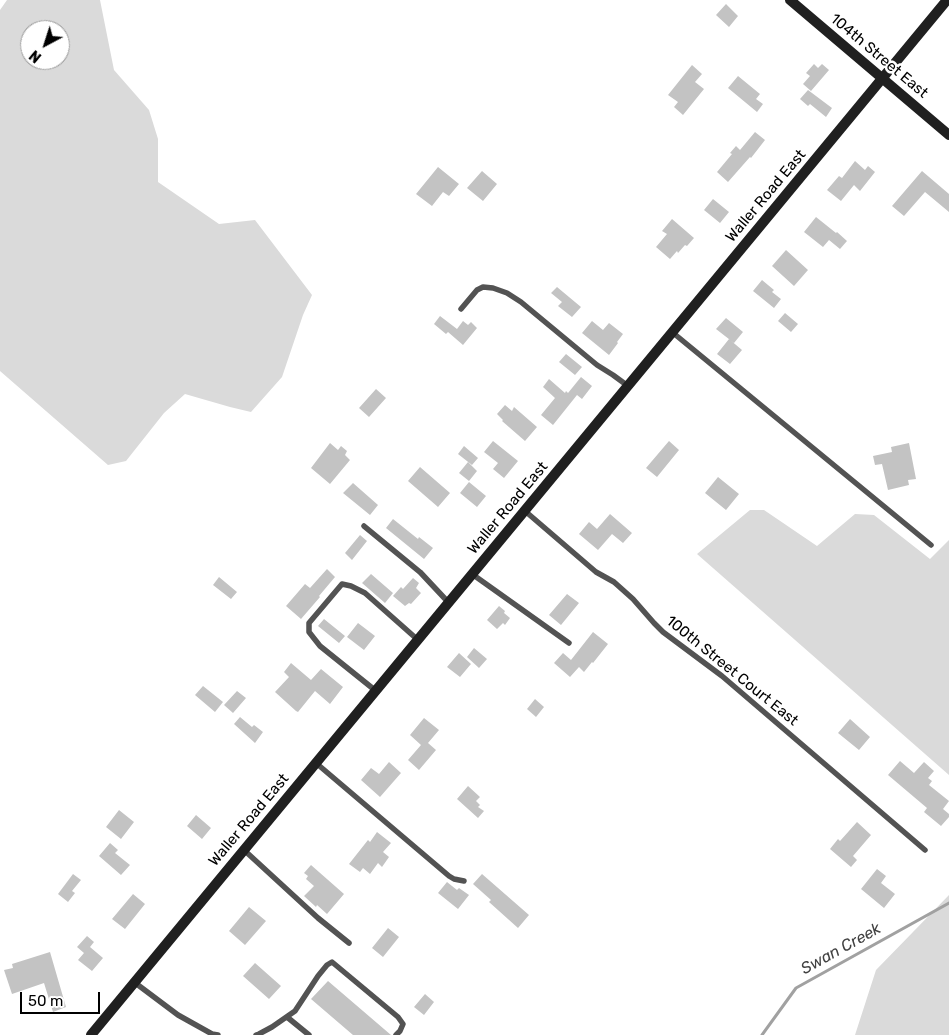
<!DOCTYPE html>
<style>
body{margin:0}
#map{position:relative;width:949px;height:1035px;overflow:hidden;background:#fff;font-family:Rubik,sans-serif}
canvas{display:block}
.north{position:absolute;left:20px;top:20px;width:50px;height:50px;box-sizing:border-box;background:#fff;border:1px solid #999;border-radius:50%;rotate:220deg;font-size:14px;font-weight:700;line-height:20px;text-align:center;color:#000}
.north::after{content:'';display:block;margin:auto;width:18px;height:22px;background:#000;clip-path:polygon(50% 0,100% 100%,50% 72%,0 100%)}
.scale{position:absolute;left:20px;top:992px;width:80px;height:22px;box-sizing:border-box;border:2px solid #000;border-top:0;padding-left:6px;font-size:15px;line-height:18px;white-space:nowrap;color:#000;-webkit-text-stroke:4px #fff;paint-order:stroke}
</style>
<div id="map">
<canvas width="949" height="1035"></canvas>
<div class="north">N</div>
<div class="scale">50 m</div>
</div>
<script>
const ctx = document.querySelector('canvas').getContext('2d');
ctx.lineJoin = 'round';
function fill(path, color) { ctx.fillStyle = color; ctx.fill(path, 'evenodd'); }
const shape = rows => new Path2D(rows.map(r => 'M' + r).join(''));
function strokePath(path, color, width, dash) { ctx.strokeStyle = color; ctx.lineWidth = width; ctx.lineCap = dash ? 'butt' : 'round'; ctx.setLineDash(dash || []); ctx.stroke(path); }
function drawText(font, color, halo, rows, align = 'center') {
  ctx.font = font + ' Rubik,sans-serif'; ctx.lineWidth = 5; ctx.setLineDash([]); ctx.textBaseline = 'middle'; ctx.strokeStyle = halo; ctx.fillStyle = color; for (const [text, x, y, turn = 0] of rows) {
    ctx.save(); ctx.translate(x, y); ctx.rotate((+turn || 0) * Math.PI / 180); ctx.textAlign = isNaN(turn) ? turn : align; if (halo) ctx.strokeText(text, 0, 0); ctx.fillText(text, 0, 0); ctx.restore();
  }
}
fill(shape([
 [7,0,100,0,114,70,149,110,158,139,158,182,219,224,255,220,312,295,303,315,282,377,251,412,230,407,185,394,164,413,126,461,108,465,0,371,0,10],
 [30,30,60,30,60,60,30,60],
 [750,510,764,510,817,546,855,514,874,515,930,559,949,540,949,775,697,554],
 [949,895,949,1035,855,1035,876,970]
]), '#dadada');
strokePath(shape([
 [762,1035,796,988,949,903]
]), '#a1a1a1', 3);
fill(shape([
 [726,4,738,16,729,27,716,15],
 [814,64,818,68,822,64,829,70,811,91,803,84,810,76,806,73],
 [692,65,702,74,695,82,704,89,683,115,674,107,678,102,668,95],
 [738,76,760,94,756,99,763,104,757,112,728,88],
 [808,90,832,108,826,117,810,104,808,106,800,99],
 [755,132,765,140,751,158,750,157,728,182,717,172,732,154,730,153,736,146,740,150],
 [855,161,865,170,868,166,875,172,860,191,854,185,841,201,827,190,839,176,842,178],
 [438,167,459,184,449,196,443,192,432,206,416,194],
 [482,171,497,184,483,201,467,188],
 [922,171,949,194,949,212,925,192,904,216,892,206],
 [713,199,729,212,720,223,704,210],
 [816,217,836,233,837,232,847,241,840,249,829,240,823,247,804,232],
 [672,219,694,238,687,246,685,245,678,253,677,251,670,259,656,247,667,234,662,231],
 [786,250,808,270,794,286,772,266],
 [762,280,774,290,772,292,781,299,774,308,753,291],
 [557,287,581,307,572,317,558,306,562,302,551,293],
 [785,313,798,324,791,332,778,321],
 [440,316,457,329,463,321,468,325,471,322,477,328,463,345,448,332,446,334,434,324],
 [726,318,743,332,734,343,716,329],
 [592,321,603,330,609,323,623,334,617,342,618,343,609,355,582,333],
 [729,339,742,350,730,364,717,354],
 [566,354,582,367,575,375,559,362],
 [581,377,592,386,582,399,577,395,553,425,541,415,555,398,543,387,549,379,565,393,566,391,568,393],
 [376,389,386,398,369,417,359,408],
 [505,405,512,411,514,407,537,427,525,441,502,421,503,420,497,414],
 [493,441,518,461,504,478,493,469,498,463,484,452],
 [669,441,679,450,657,477,646,468],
 [330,443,338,450,341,446,347,451,345,455,350,460,330,484,311,468],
 [909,443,916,479,908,480,909,485,888,490,882,464,875,465,873,456,892,452,891,447],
 [464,446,478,458,472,465,458,454],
 [468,462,477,471,469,481,459,473],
 [420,467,450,493,438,507,408,481],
 [718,477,739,494,726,510,705,493],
 [469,482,486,496,477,507,460,493],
 [353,483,378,505,370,515,343,493],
 [610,514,632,533,623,543,612,534,598,550,579,534,589,522,597,529],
 [393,519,418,539,419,537,433,548,424,559,386,528],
 [360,535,367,541,352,560,345,553],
 [327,569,335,577,319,596,320,597,301,619,286,606,305,584,310,588],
 [371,574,393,593,385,603,362,583],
 [219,577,237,592,231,599,213,585],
 [413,578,419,583,416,588,421,593,411,604,409,603,405,606,393,596,401,587,403,589],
 [567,594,579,603,561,625,549,615],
 [499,606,505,611,504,613,510,618,505,625,503,623,497,629,487,620],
 [324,619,345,636,339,643,318,626],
 [358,623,375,636,364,650,347,637],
 [593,632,608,644,593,663,592,662,584,672,579,667,570,677,554,663,563,653,571,660],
 [474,648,487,659,479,668,467,657],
 [459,653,471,664,460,677,447,667],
 [291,663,311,680,321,669,343,687,330,704,315,691,298,712,296,711,275,692,289,677,284,672],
 [203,686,223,702,215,712,195,695],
 [237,691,246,698,233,713,224,705],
 [535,699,544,707,536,717,527,709],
 [240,717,252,727,254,725,263,732,255,743,234,724],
 [424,718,439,730,428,743,436,750,419,770,408,760,421,745,410,735],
 [850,719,870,737,859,750,838,733],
 [900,761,914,773,924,762,934,771,928,778,932,781,929,785,949,801,943,809,949,814,949,817,941,826,924,812,927,808,888,775],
 [389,762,401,773,380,797,361,780,371,768,379,774],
 [468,786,480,797,476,801,480,805,478,807,484,811,478,818,457,799],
 [119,810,134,822,121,839,106,827],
 [196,815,211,828,202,839,187,826],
 [857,822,871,835,853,856,857,860,851,867,830,849,838,839,840,841],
 [377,832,391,843,383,852,389,857,382,867,378,863,370,874,363,868,360,872,349,864,368,840,370,842],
 [110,843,118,850,115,853,130,865,121,875,99,856],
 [311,865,344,894,327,914,317,905,316,907,304,896,314,886,306,879,308,876,304,873],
 [877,869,886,876,881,883,895,894,884,908,861,889],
 [73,874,81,880,72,891,75,893,68,902,58,894],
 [482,874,529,915,518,928,489,902,491,900,473,884],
 [447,882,457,890,459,888,469,895,458,909,438,893],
 [133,894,145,904,125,929,112,919],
 [249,907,266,921,245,945,229,931],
 [388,928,399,937,383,957,372,948],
 [87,936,94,942,90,947,103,958,92,971,78,960,84,953,77,947],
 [50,952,66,1007,53,1012,44,983,12,994,4,970,13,968,12,964],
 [255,963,281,986,269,999,243,976],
 [328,981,391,1035,353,1035,311,999],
 [425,994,434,1002,424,1015,414,1007]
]), '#c3c3c3');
strokePath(shape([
 [461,309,477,290,483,287,493,288,507,293,521,302,597,365,613,375,628,386],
 [672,332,931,545],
 [525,511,596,572,614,582,633,599,654,623,663,632,722,676,925,850],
 [364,526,420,572,449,603],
 [472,574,569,643],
 [376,691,320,646,309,632,309,623,342,584,351,586,365,593,418,640],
 [316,763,449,876,454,879,464,881],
 [244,850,318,918,349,943],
 [134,982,178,1015,212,1034,218,1035],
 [287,1017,309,1035],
 [256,1035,259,1034,272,1027,295,1011,318,976,327,965,332,962,398,1017,403,1024,400,1031,396,1035]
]), '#535353', 5.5);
strokePath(shape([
 [790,0,949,135],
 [91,1035,947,0]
]), '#202020', 10);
drawText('15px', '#000', '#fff', [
 ["104th Street East",879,56,40],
 ["Waller Road East",766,196,-50],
 ["Waller Road East",508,508,-50],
 ["100th Street Court East",732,671,39],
 ["Waller Road East",249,820,-50]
]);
drawText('italic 16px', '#424242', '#fff', [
 ["Swan Creek",841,949,-29]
]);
</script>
